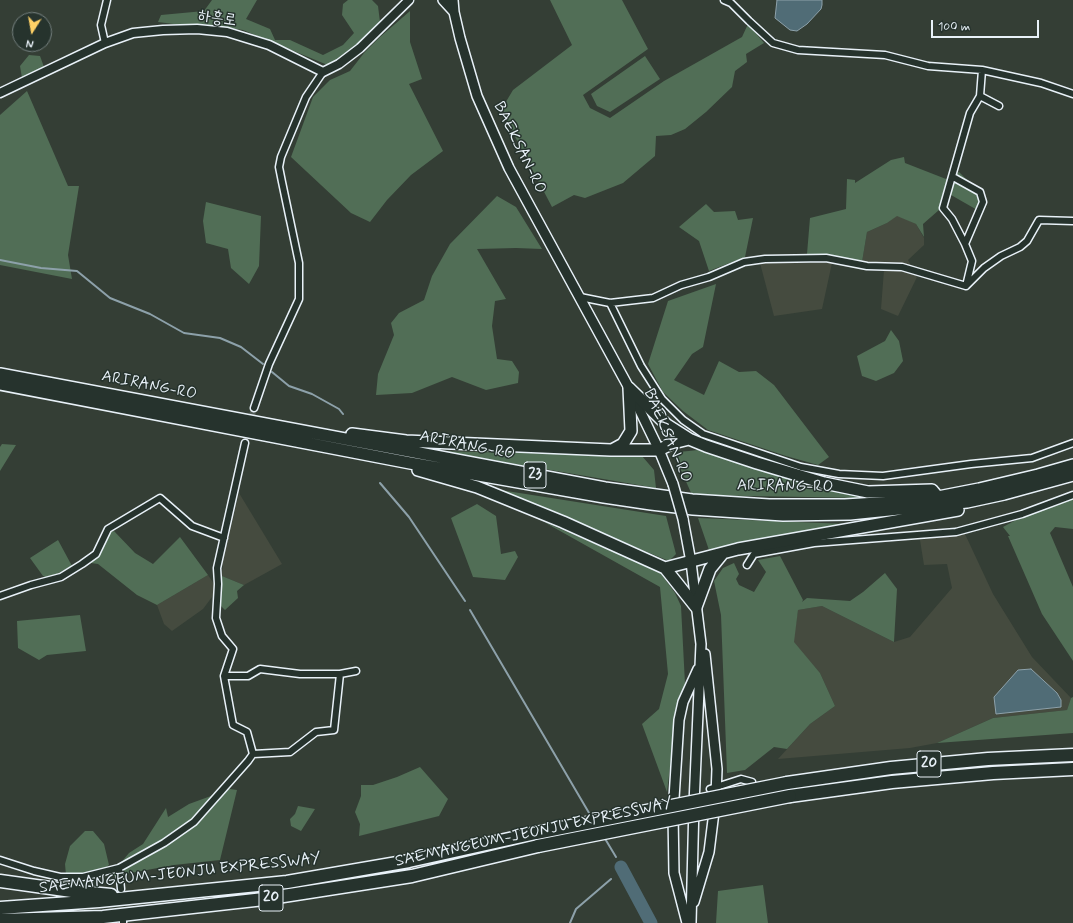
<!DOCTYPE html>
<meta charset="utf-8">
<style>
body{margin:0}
#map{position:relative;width:1073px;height:923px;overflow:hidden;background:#343e35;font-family:Mynerve,sans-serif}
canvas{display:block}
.north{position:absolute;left:12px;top:12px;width:40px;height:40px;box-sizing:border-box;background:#26332d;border:1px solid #747f7e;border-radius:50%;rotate:191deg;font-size:11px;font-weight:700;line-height:16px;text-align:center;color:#e8f1f8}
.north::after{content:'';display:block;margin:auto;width:14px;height:18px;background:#ffd166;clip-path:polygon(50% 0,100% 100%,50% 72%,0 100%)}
.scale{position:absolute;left:931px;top:20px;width:108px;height:18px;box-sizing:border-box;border:2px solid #e8f1f8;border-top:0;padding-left:5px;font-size:12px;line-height:14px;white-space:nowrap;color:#e8f1f8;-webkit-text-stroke:3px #26332d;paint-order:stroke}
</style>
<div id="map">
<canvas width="1073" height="923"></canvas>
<div class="north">N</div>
<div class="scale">100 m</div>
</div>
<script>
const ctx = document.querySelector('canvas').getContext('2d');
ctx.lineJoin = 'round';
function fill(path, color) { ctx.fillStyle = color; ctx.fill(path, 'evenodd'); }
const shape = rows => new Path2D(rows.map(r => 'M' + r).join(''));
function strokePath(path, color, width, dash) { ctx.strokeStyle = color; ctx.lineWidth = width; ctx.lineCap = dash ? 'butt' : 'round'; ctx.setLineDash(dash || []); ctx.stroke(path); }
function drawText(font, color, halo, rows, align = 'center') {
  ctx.font = font + ' Mynerve,"Poor Story",sans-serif'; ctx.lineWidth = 3; ctx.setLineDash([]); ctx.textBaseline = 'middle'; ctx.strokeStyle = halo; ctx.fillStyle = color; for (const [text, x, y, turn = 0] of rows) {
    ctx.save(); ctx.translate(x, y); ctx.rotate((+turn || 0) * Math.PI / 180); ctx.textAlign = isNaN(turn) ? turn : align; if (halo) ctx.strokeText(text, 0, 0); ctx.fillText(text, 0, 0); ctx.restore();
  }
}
fill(shape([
 [897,215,916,224,924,238,924,245,908,260,917,277,898,316,881,309,884,270,862,262,867,232,887,223],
 [760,263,832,263,822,309,774,316],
 [239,493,282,564,244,585,222,576,223,561],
 [965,534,993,594,1032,657,1071,698,1067,710,993,718,937,743,910,748,778,759,810,724,835,706,820,673,793,642,798,610,822,606,894,642,910,637,952,588,947,564,924,565,920,540],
 [208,575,216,587,212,597,203,609,172,631,164,624,157,605]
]), '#454b3f');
fill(shape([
 [212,0,257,0,246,19,270,29,275,40,290,40,323,55,343,45,354,33,342,15,343,4,348,0,372,0,378,6,380,22,356,46,330,66,243,30,202,24,181,25,158,22,161,15,204,11],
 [550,0,622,0,648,49,583,95,590,108,610,118,664,81,742,37,748,24,764,43,746,54,747,62,735,71,732,87,706,112,685,129,671,135,656,136,655,156,623,183,585,198,574,195,552,207,501,110,513,90,572,45],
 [410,11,410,42,422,79,409,84,443,151,411,175,387,200,370,222,351,213,291,157,313,97,330,80,350,71,364,53,380,37],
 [29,55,40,56,44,67,22,78,20,66],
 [645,56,660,79,610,112,597,106,591,94],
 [27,91,68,186,79,186,68,255,72,279,0,265,0,115],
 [904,157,905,163,946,179,959,172,986,199,979,211,951,195,941,200,939,210,923,224,924,237,916,224,897,216,887,223,867,232,862,262,807,254,810,218,846,209,847,179,855,180,855,183,891,160],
 [497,196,516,207,542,249,516,248,477,249,506,299,495,301,492,326,497,359,512,361,519,372,518,383,486,390,452,377,412,393,376,395,378,374,394,335,391,323,399,313,424,300,432,276,450,244],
 [206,202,261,216,259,266,249,284,231,268,228,249,206,243,203,221],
 [706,204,714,212,735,211,738,220,753,218,745,257,709,271,699,241,679,227],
 [716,284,703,347,692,354,674,380,704,395,719,361,739,372,756,371,774,385,829,457,818,465,786,456,708,430,683,411,663,392,648,364,668,301],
 [891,330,899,341,903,361,894,373,876,381,862,376,857,356,885,341],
 [2,444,16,445,0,471,0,447],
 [698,450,762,470,865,498,692,495,676,459,679,452],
 [439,451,642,456,654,470,656,488],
 [494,489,666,516,676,554,669,561],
 [1073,497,1073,529,1055,527,1050,533,1073,587,1073,661,1042,614,1008,536,1010,536,1003,527,1025,515],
 [477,504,496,516,501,554,515,551,518,557,505,580,473,577,451,518],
 [698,518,847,524,710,553],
 [544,522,659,571,675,593,681,606,685,684,672,751,667,792,642,724,659,709,668,674,660,587],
 [114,531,135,553,153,564,180,537,208,575,157,605,137,595,98,564,91,563,100,553,110,532],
 [58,540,72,566,49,578,43,576,30,558],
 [780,556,803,600,802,602,807,598,850,601,863,592,885,573,897,589,894,642,822,606,798,610,794,642,820,673,835,706,810,724,787,749,774,747,745,770,727,773,721,615,714,581,723,568,734,563,739,574,736,579,739,585,754,592,766,572,758,560],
 [222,576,244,585,237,591,238,598,225,610,220,605],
 [80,615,86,651,47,655,39,660,18,648,17,621],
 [1073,697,1073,733,937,743,993,718,1067,710,1071,698],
 [420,767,448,799,439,816,359,836,360,824,355,812,361,796,361,785,373,785,397,777],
 [230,789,237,790,220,860,174,865,109,877,129,853,143,844,166,808,168,817,189,804],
 [298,806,315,809,301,831,291,826,290,819,295,814],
 [85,831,93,831,104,844,109,865,105,868,84,874,66,875,65,864,70,846],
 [763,885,768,923,716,923,718,891]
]), '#516e56');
const water = shape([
 [777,0,822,0,822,5,821,9,807,24,797,31,790,30,775,18,777,0],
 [1031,669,1057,693,1061,700,1061,707,996,714,994,697,1018,670,1031,669]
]);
fill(water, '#506c76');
strokePath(water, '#8da1aa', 1);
strokePath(shape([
 [0,260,41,268,77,271,110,298,150,314,184,333,220,338,241,347,263,364],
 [272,372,289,386,312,394,339,409,343,414],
 [380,483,409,517,465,601],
 [470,610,592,818],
 [604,837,616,857],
 [619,872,622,869],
 [570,923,576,909,611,879]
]), '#8da1aa', 2);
strokePath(shape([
 [621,867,651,923]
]), '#506c76', 13);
strokePath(shape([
 [245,443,254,408]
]), '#4f5952', 6, [6, 3]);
const minor = shape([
 [724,0,731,3,749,21,773,43,798,50,885,55,928,66,982,70,1041,83,1073,94],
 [105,43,101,25,107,0],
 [980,96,999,106],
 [953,177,980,192,983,202,965,244,972,261,966,286],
 [965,244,952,219,943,208,970,113,980,96,982,70],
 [580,297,610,303,653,298,681,285,709,277,744,262,765,259,826,258,867,266,902,267,966,286,984,268,1001,256,1020,247,1027,241,1039,220,1073,221],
 [610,303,641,366,662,399,683,420,703,434,801,467,839,474,883,476,971,464,1032,458,1073,443],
 [254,408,269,364,299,299,299,263,282,182,279,167,281,157,306,97,323,72],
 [747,565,754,554,814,543,956,532,1022,514,1073,495],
 [0,596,31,585,61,577,82,564,96,554,108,529,160,498,192,526,224,538],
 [224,676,248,676,260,669,300,674,340,674,356,671],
 [253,754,290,752,316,732,334,730,340,674],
 [710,789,741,779,752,782],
 [0,860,34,871,60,877,83,877,119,868],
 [121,889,119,868,164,843,194,822,248,761,253,754,247,732,233,725,224,676,233,649,222,636,216,618,218,584,217,568,245,443],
 [123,921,123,923]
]);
const tertiary = shape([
 [0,93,105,43,133,33,163,30,197,29,227,32,269,45,323,72,339,64,360,48,409,0]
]);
const secondary = shape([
 [443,0,454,12],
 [453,0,454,12,460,38,477,96,509,168,629,388,659,450,673,484],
 [683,519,691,562,701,644,694,804,691,923],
 [694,902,709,852,716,796,717,769,705,654],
 [687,923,674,873,673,814,679,720,683,702,698,669]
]);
const trunk = shape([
 [0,374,605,488,692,500,769,505,845,505,894,502,938,497,979,489,1038,475,1073,465],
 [0,384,410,463,604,497,651,504,693,509,783,515,850,514,967,502,1004,494,1073,475],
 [629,388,667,425,689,439],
 [352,434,406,441,611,450,659,450,673,443,689,439,706,446,757,463,824,483,868,492,932,490,937,496],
 [612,450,623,444,631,431,629,388],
 [418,470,477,487,563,522,665,568,738,549,958,510],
 [665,568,696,607,710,569,723,553]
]);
const motorway = shape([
 [787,783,891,768,988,759,1073,755],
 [790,796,892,782,993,773,1073,769],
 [0,881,79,892,111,895],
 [0,908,99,901,287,882,409,861,536,833],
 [0,920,103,917,264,899,412,876,538,846]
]);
strokePath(minor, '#e8f1f8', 9);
strokePath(tertiary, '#e8f1f8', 11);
strokePath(secondary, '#e8f1f8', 12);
strokePath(trunk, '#e8f1f8', 14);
strokePath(motorway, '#e8f1f8', 15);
strokePath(minor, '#26332d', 6);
strokePath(tertiary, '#26332d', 8);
strokePath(secondary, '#26332d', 9);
strokePath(trunk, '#26332d', 11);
strokePath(motorway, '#26332d', 12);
const secondaryBridge = shape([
 [673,484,683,519]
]);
const motorwayBridge = shape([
 [536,833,787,783],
 [538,846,790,796]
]);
strokePath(secondaryBridge, '#e8f1f8', 12, []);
strokePath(motorwayBridge, '#e8f1f8', 15, []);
strokePath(secondaryBridge, '#26332d', 9);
strokePath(motorwayBridge, '#26332d', 12);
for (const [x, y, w] of [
 [535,475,22],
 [929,764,24],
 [271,898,24]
]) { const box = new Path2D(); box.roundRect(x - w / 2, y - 13, w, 26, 3); ctx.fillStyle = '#26332d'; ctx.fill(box); strokePath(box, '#e8f1f8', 1); }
drawText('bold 15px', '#e8f1f8', null, [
 ["23",535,475],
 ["20",929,764],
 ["20",271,898]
]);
drawText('16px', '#e8f1f8', '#26332d', [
 ["하흥로",217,19,8],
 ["BAEKSAN-RO",519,148,64],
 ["ARIRANG-RO",149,386,11],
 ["BAEKSAN-RO",667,436,67],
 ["ARIRANG-RO",467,446,11],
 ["ARIRANG-RO",785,487,1],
 ["SAEMANGEUM-JEONJU EXPRESSWAY",534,833,-12],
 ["SAEMANGEUM-JEONJU EXPRESSWAY",180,874,-6]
]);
</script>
